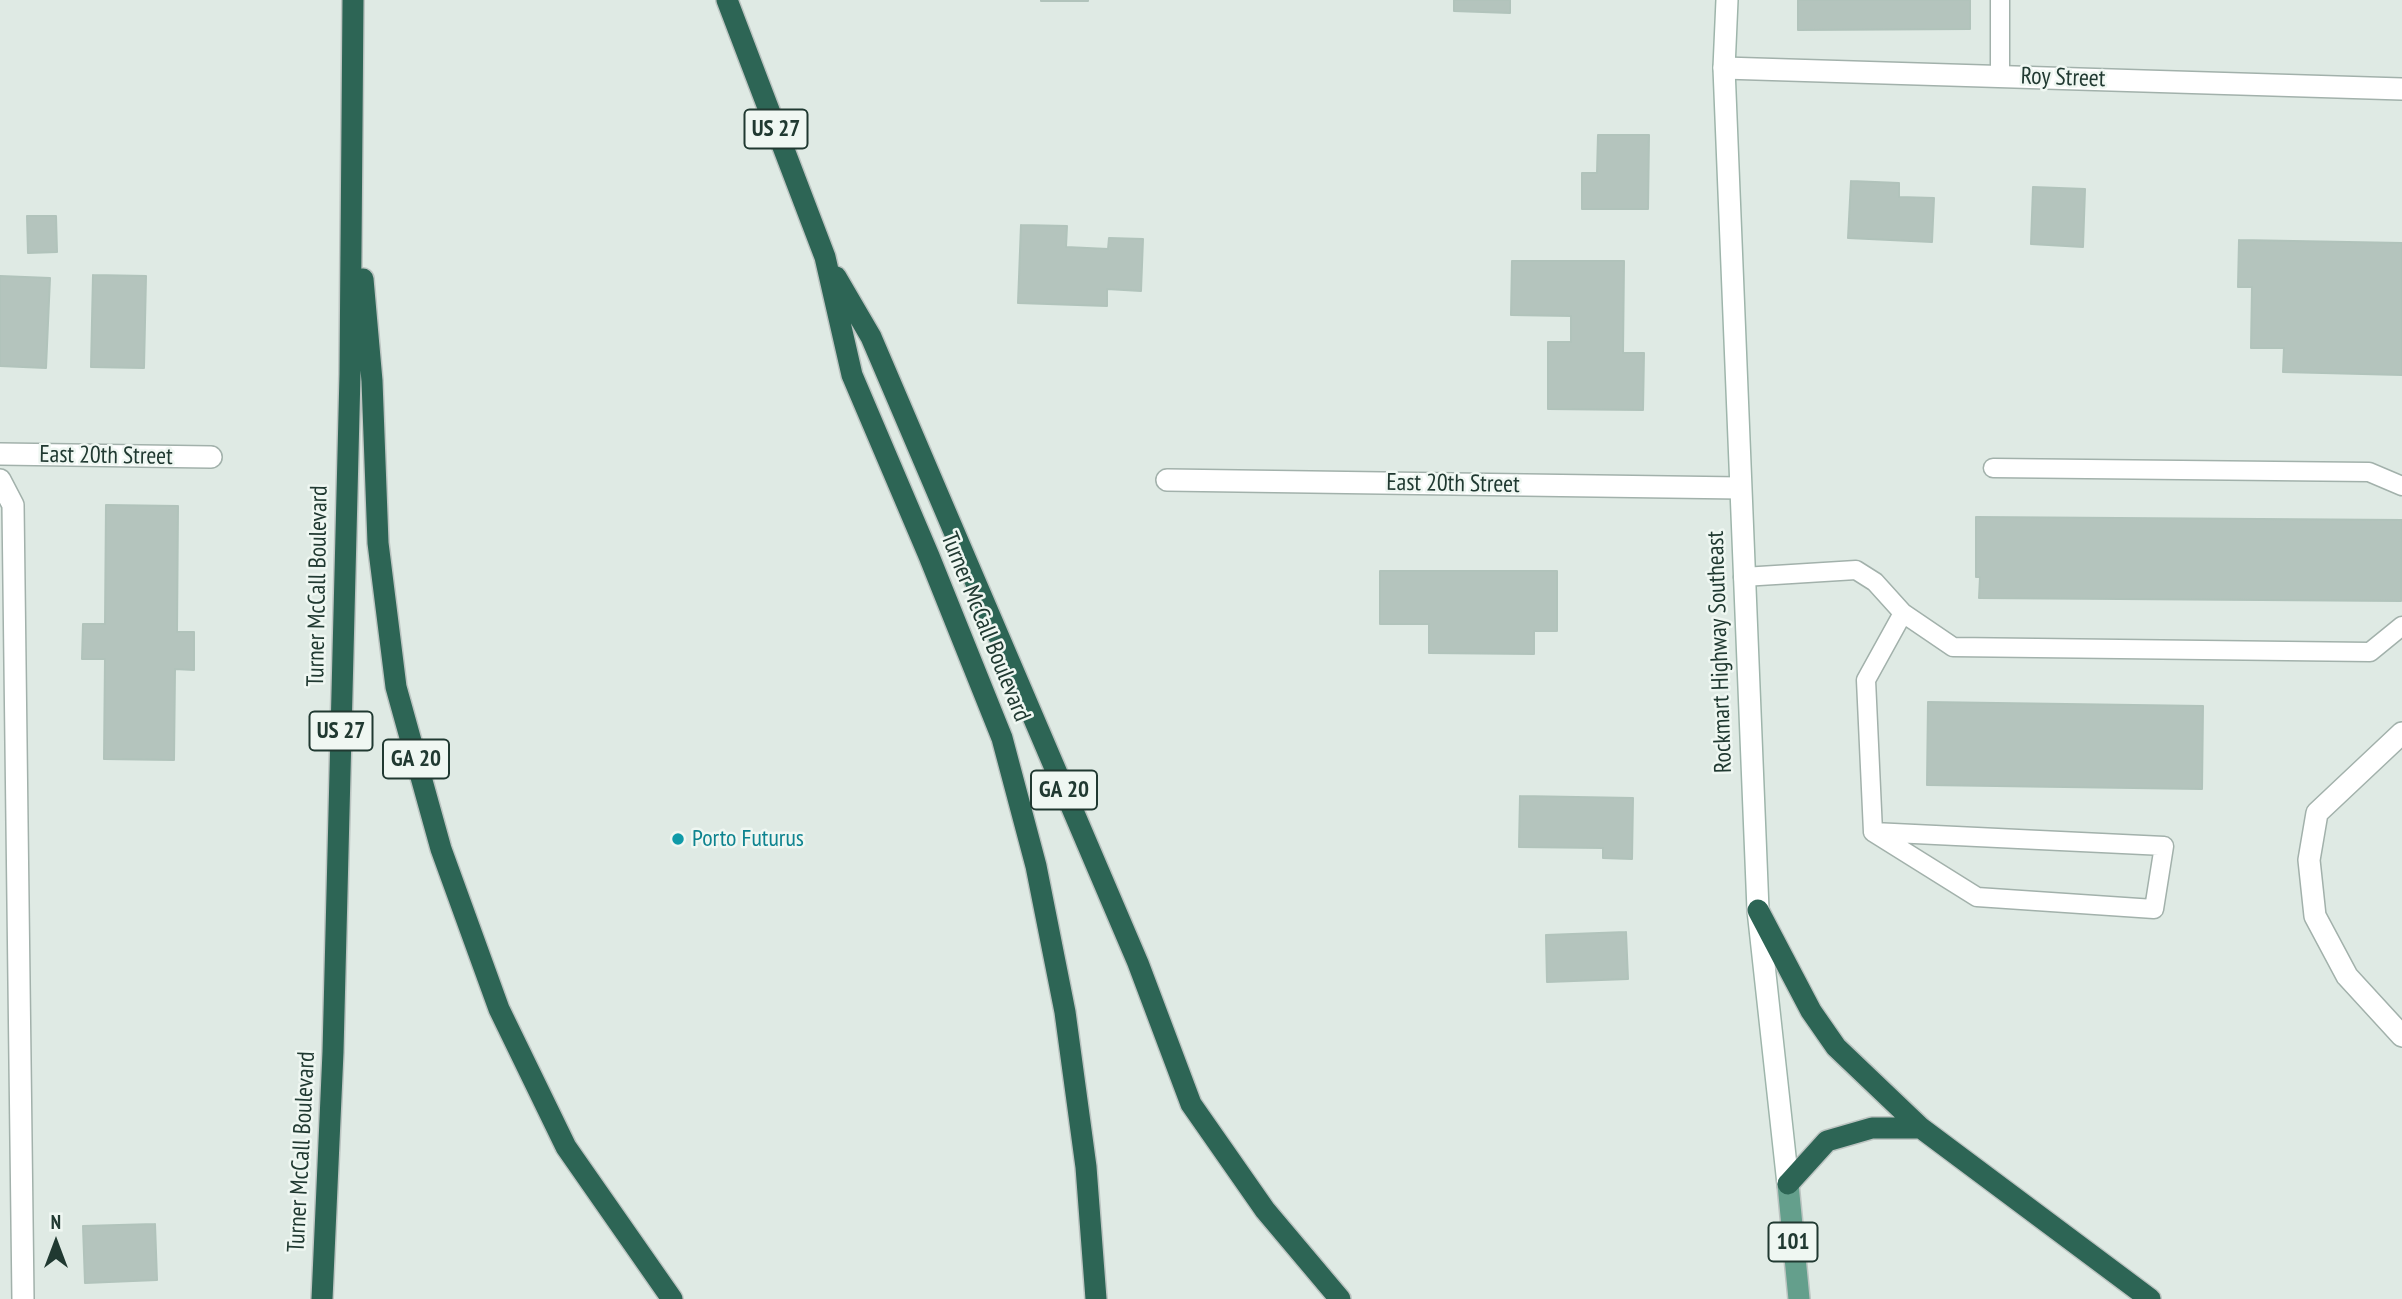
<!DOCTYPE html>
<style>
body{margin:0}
#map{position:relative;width:2402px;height:1299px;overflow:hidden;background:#dfeae4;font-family:"PT Sans Narrow",sans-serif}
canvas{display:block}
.north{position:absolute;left:21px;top:1208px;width:70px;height:70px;-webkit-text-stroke:5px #eff7f2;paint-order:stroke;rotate:0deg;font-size:19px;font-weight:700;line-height:28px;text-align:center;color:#203931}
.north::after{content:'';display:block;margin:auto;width:24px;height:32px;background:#203931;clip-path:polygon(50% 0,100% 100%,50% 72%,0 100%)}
</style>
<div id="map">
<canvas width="2402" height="1299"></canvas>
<div class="north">N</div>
</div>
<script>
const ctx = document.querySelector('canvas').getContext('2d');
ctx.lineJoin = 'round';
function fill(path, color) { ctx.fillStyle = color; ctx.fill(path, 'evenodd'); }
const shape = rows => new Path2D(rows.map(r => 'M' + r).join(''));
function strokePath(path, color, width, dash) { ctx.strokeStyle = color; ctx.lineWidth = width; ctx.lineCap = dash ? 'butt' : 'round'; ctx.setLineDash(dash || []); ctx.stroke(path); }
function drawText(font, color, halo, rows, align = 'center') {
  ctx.font = font + ' "PT Sans Narrow",sans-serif'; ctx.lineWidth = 5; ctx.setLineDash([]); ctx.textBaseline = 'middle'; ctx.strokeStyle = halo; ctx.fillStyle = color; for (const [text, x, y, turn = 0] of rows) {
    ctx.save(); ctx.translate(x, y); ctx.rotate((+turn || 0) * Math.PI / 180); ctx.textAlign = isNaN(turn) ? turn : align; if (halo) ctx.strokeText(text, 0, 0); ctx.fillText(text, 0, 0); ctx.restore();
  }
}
const building = shape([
 [1041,0,1088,0,1088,1,1041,1,1041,0],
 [1454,0,1510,0,1510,13,1454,11,1454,0],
 [1798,0,1970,0,1970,29,1798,30,1798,0],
 [1598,135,1649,135,1648,209,1582,209,1582,173,1597,173,1598,135],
 [1851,181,1899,183,1899,197,1934,198,1932,242,1848,238,1851,181],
 [2033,187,2085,189,2083,247,2031,244,2033,187],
 [27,216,56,216,57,252,28,253,27,216],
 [1021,225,1067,226,1066,247,1108,249,1109,238,1143,239,1141,291,1107,289,1107,306,1018,303,1021,225],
 [2239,240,2402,243,2402,375,2283,372,2284,348,2251,348,2252,287,2238,287,2239,240],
 [1512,261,1624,261,1623,353,1644,353,1643,410,1548,409,1548,342,1571,342,1571,316,1511,315,1512,261],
 [93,275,146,276,144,368,91,367,93,275],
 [0,276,50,278,46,368,0,366,0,276],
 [106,505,178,506,177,632,194,632,194,670,175,669,174,760,104,759,105,659,82,659,83,624,105,624,106,505],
 [1976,517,2402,520,2401,601,1979,598,1980,577,1976,577,1976,517],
 [1380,571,1557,571,1557,631,1534,631,1534,654,1429,653,1429,624,1380,624,1380,571],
 [1928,702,2203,706,2202,789,1927,785,1928,702],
 [1520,796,1633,798,1632,859,1603,858,1603,848,1519,847,1520,796],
 [1626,932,1628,979,1547,982,1546,935,1626,932],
 [155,1224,157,1280,85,1283,83,1226,155,1224]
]);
fill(building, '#b4c4bd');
strokePath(building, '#b1c3bb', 2);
const lane = shape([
 [2000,76,2000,0],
 [1993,468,2369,472,2402,486],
 [1743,577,1856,570,1875,582,1903,613,1866,680,1873,832,2164,846,2154,909,1977,897,1873,832],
 [1903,613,1953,647,2370,652,2402,626]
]);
const street = shape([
 [1724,68,2402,89],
 [0,454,211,457],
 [0,480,13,505,23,1299],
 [1167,480,1740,488],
 [2402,733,2317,813,2309,860,2315,916,2347,976,2402,1036]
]);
const secondary = shape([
 [1727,0,1724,68,1758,910,1788,1184]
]);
const primary = shape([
 [1788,1184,1799,1299]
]);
const highway = shape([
 [727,0,825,257,852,375,929,556,1002,738,1036,866,1065,1012,1086,1167,1096,1299],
 [836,277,871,337,1138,963,1191,1104,1265,1210,1340,1299],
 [363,279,372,381,378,543,396,687,441,849,499,1009,566,1147,672,1299],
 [1758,910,1811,1011,1836,1047,1921,1128,2150,1299],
 [1788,1184,1827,1141,1872,1128,1921,1128],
 [322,1299,333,1052,350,374,353,0]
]);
strokePath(lane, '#a2b1ab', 21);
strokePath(street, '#a2b1ab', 24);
strokePath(secondary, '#9eb5ab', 24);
strokePath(primary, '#bcc4c1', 24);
strokePath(highway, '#bcc4c1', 24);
strokePath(lane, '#fff', 18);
strokePath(street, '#fff', 21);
strokePath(secondary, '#fff', 21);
strokePath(primary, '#649f8c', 21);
strokePath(highway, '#2d6555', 21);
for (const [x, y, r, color] of [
 [678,839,7,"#0f9aa8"]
]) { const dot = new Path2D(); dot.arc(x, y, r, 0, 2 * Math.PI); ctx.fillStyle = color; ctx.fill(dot); strokePath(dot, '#eff7f2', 2.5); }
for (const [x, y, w] of [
 [776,129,63],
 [341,731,63],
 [416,759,66],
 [1064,790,66],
 [1793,1242,49]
]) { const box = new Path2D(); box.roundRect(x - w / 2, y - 19.5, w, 39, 5); ctx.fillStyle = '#eff7f2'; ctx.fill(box); strokePath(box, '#203931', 2); }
drawText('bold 23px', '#203931', null, [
 ["US 27",776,129],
 ["US 27",341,731],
 ["GA 20",416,759],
 ["GA 20",1064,790],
 ["101",1793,1242]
]);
drawText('24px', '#203931', '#eff7f2', [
 ["Roy Street",2063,78,2],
 ["East 20th Street",106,456,1],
 ["East 20th Street",1453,484,1],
 ["Turner McCall Boulevard",318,586,-89],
 ["Turner McCall Boulevard",985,627,68],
 ["Rockmart Highway Southeast",1720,652,-92],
 ["Turner McCall Boulevard",302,1152,-87]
]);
drawText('24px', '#0d838f', '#eff7f2', [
 ["Porto Futurus",692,839]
], 'left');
</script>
